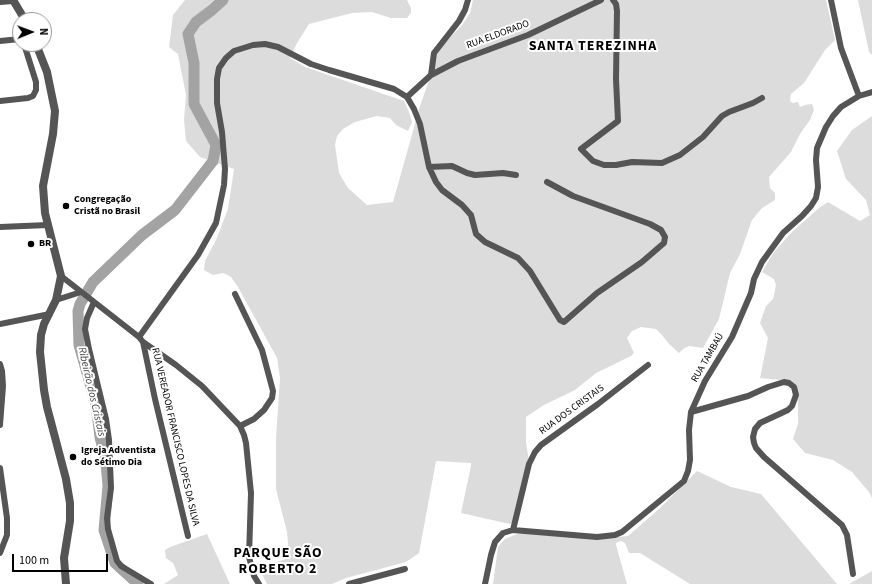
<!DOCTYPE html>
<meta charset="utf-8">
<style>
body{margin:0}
#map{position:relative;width:872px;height:584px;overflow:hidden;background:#fff;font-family:"Source Sans 3",sans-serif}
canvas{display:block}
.north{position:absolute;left:12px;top:12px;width:40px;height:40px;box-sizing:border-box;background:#fff;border:1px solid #999;border-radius:50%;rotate:89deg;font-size:11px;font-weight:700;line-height:16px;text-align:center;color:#000}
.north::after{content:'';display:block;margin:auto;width:14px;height:18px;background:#000;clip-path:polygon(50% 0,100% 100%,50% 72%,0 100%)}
.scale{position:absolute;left:12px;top:554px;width:96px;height:18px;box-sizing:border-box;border:2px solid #000;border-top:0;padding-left:5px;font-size:12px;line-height:14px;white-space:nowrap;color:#000;-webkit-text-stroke:3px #fff;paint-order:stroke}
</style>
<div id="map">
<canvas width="872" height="584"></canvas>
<div class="north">N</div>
<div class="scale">100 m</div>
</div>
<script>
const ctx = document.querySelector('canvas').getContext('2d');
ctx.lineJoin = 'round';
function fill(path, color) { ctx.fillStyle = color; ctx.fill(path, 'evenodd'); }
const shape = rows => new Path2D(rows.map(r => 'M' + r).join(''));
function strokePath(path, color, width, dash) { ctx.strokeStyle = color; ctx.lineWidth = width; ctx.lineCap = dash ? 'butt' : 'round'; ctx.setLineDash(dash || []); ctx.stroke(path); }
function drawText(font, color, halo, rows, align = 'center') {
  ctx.font = font + ' "Source Sans 3",sans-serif'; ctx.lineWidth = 4; ctx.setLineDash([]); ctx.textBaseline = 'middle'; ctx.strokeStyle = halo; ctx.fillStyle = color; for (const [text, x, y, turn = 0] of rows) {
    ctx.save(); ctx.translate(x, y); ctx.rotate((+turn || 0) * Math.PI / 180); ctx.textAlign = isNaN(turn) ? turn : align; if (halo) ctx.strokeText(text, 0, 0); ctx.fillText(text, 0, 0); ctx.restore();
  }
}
fill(shape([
 [185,0,407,0,411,8,411,13,407,18,391,18,372,12,352,13,309,24,297,43,290,58,305,67,404,101,409,112,412,122,408,131,396,125,390,118,377,116,355,122,343,129,337,136,335,145,339,173,348,188,367,205,393,202,420,106,434,66,438,50,462,25,470,13,473,0,826,0,835,40,825,50,804,83,791,94,790,101,793,103,798,102,800,107,805,105,812,104,814,110,810,120,800,134,791,152,769,177,770,188,775,193,775,200,762,208,752,220,740,254,730,273,719,319,703,348,689,346,683,349,679,353,669,344,662,335,656,329,641,327,632,331,627,338,634,353,631,356,596,373,575,390,544,405,526,417,526,442,529,461,513,522,510,524,461,513,471,466,471,463,436,461,419,553,406,562,346,578,332,584,267,584,261,572,261,567,286,559,289,555,287,532,276,489,276,438,280,378,277,358,238,287,231,277,223,273,213,275,204,270,205,261,216,240,228,209,234,169,200,157,186,141,184,120,186,95,178,54,169,47,173,15],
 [858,0,872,0,872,55,869,52],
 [872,116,872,498,869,492,852,472,833,460,805,453,793,439,798,424,798,402,792,381,760,378,768,338,760,323,766,306,773,299,776,285,774,279,762,272,774,252,792,232,819,208,828,202,860,221,870,215,866,200,846,179,837,151,852,130],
 [697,471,731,487,761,494,837,584,690,584,640,553,629,553,625,543,621,541,616,543,616,545,627,584,493,584,498,547,505,539,519,533,606,538,628,536,660,508],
 [207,534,230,584,164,584,178,575,173,563,166,558,165,550,170,547],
 [872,571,872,584,849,584]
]), '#dcdcdc');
strokePath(shape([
 [138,584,115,563,104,530,108,486,106,462,100,437,96,404,79,345,78,311,80,304,93,282,142,235,175,210,213,161,216,145,194,104,194,63,188,34,196,22,212,10,223,0]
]), '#a3a3a3', 11);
strokePath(shape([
 [613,0,616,4,617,11,616,79,618,121,581,149,593,161,604,165,616,165,632,162,662,163,680,155,703,137,722,116,729,112,753,103,762,98],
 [831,0,841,48,859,96],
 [0,2,13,1],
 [0,41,20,39],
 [431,75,434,53,459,21,465,10,468,0],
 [407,97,431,75,458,61,528,35,601,0],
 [0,101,28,98,33,96,36,90,36,82,24,44],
 [429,167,452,166,467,173,475,175,503,173,516,175],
 [0,227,48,225],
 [61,276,139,337,143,342,176,365,202,386,240,426,244,435,246,443,251,493,249,557,254,576,259,584],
 [235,294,262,350,273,391,272,398,264,410,254,419,240,426],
 [56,300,81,292],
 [94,302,87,318,85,329,89,349,106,419,109,440,111,488,107,518,108,529,117,561,121,566,151,584],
 [0,324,50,314],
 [139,337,198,255,216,223,224,185,225,169,222,132,217,103,217,79,219,68,226,58,234,51,253,45,265,44,278,47,311,64,329,70,394,89,407,97,414,109,420,124,429,167,436,182,442,190,462,205,471,215,476,234,485,242,518,258,530,271,560,320,564,322,597,293,642,262,664,243,665,237,661,230,650,224,573,196,547,182],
 [143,342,155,399,188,536],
 [0,364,2,371,3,386,0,425],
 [691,412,748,396,768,387,784,382,789,383,794,387,796,395,792,406,788,410,760,423,755,429,753,437,754,443,756,448,764,457,842,525,847,535,853,574],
 [0,468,7,518,7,535,0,553],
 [513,530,529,464,535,452,541,445,598,404,648,365],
 [349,584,405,569],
 [485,584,491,555,495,542,503,533,513,530,597,537,615,535,622,532,684,481,688,471,690,460,689,430,691,412,705,381,732,337,751,293,754,279,762,262,783,233,802,216,811,206,816,198,818,187,816,160,817,148,826,127,833,116,841,107,859,96,872,92]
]), '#555', 6);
strokePath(shape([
 [13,0,25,20],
 [36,44,47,72,55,111,53,134,43,186,45,213,61,276,56,300,44,324,41,335,40,352,44,390,47,407,66,479,70,503,70,521,64,558,66,584]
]), '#555', 8);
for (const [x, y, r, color] of [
 [66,206,4,"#000"],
 [31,244,4,"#000"],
 [73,457,4,"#000"]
]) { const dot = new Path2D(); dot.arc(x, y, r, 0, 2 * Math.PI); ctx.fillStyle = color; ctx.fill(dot); strokePath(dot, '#fff', 1.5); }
drawText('10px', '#000', '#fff', [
 ["RUA ELDORADO",498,35,-20],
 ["RUA TAMBAÚ",708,358,-60],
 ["RUA DOS CRISTAIS",572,410,-36],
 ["RUA VEREADOR FRANCISCO LOPES DA SILVA",175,437,77]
]);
drawText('bold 10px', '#000', '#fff', [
 ["Congregação",74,200],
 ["Cristã no Brasil",74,212],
 ["BR",39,244],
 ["Igreja Adventista",81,451],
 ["do Sétimo Dia",81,463]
], 'left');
drawText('italic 11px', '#444', '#fff', [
 ["Ribeirão dos Cristais",91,392,77]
]);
ctx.letterSpacing = '1px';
drawText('bold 14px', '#000', '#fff', [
 ["SANTA TEREZINHA",593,47],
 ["PARQUE SÃO",278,554],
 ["ROBERTO 2",278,570]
]);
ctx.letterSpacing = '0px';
</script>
